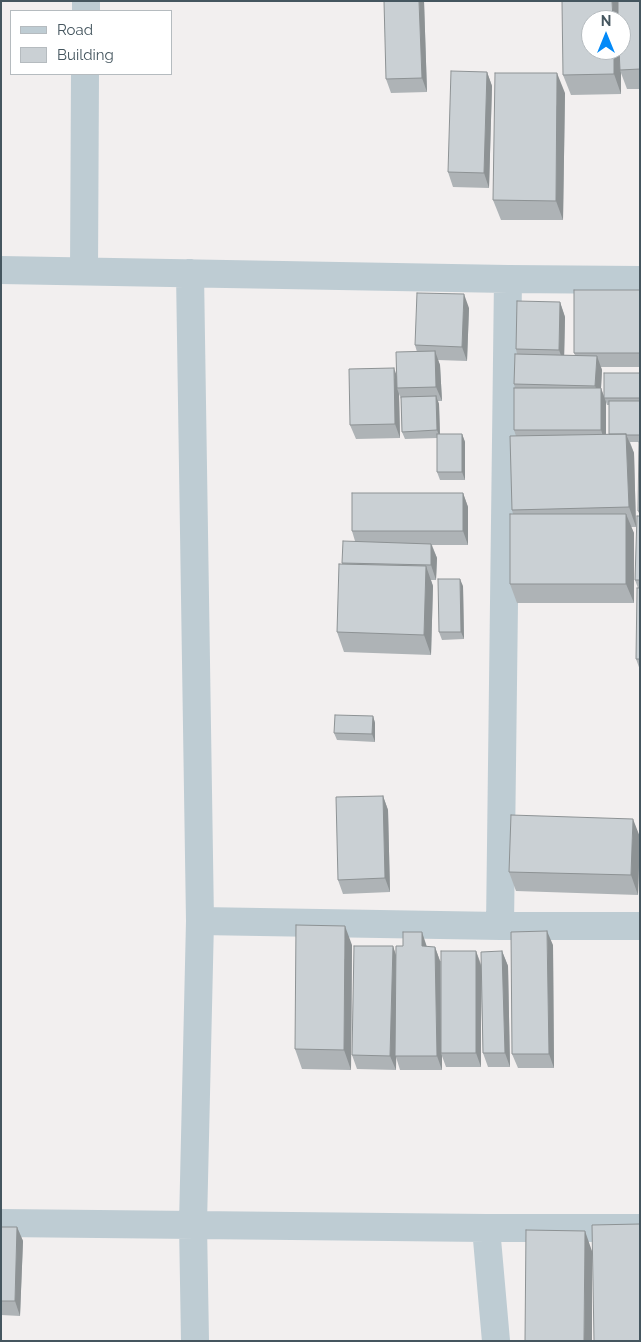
<!DOCTYPE html>
<style>
body{margin:0}
#map{position:relative;width:641px;height:1342px;overflow:hidden;background:#f2efef;font-family:Raleway,sans-serif}
canvas{display:block}
.frame{position:absolute;inset:0;border:2px solid #45565f;pointer-events:none}
.legend{position:absolute;left:10px;top:10px;width:162px;height:65px;box-sizing:border-box;background:#fff;border:1px solid #b5bbbf;margin:0;padding:6px 9px;list-style:none;font-size:15px;color:#45565f}
.legend li{display:flex;align-items:center;gap:10px;height:25px}
.legend b{width:25px;border:1px solid #b5bbbf}
.north{position:absolute;left:581px;top:10px;width:50px;height:50px;box-sizing:border-box;background:#fff;border:1px solid #b5bbbf;border-radius:50%;rotate:0deg;font-size:14px;font-weight:700;line-height:20px;text-align:center;color:#45565f}
.north::after{content:'';display:block;margin:auto;width:18px;height:22px;background:#038af8;clip-path:polygon(50% 0,100% 100%,50% 72%,0 100%)}
</style>
<div id="map">
<canvas width="641" height="1342"></canvas>
<div class="frame"></div>
<ul class="legend">
<li><b style="height:6px;background:#beccd3"></b>Road</li>
<li><b style="height:14px;background:#cad0d4"></b>Building</li>
</ul>
<div class="north">N</div>
</div>
<script>
const ctx = document.querySelector('canvas').getContext('2d');
ctx.lineJoin = 'round';
const shape = rows => new Path2D(rows.map(r => 'M' + r).join(''));
function strokePath(path, color, width, dash) { ctx.strokeStyle = color; ctx.lineWidth = width; ctx.lineCap = dash ? 'butt' : 'round'; ctx.setLineDash(dash || []); ctx.stroke(path); }
function fill(path, color) { ctx.fillStyle = color; ctx.fill(path, 'evenodd'); }
strokePath(shape([
 [86,11,86,1],
 [1,270,508,279,640,280],
 [84,271,85,74],
 [190,273,200,921,193,1224,195,1341],
 [200,921,500,926,640,926],
 [500,926,508,279],
 [1,1223,486,1228,640,1228],
 [486,1228,496,1341]
]), '#beccd3', 28);
fill(shape([
 [424,1,427,92,391,93,386,79],
 [640,1,640,89,627,89,621,73,621,94,571,95,563,75],
 [487,72,492,86,489,188,453,187,448,172],
 [565,93,563,220,501,220,493,200],
 [640,290,640,367,601,367,602,370,601,388,604,397,640,373,640,516,638,511,639,442,630,442,634,453,636,527,631,527,634,533,634,603,517,603,510,584,513,514,512,510,516,436,514,430,515,388,514,384,517,354,516,349,560,302,565,317,564,355,575,355,574,353],
 [606,402,607,405,609,405,609,434,606,434],
 [469,308,467,361,438,360,440,365,442,401,438,401,439,404,440,434,462,434,465,442,465,480,440,480,437,472,437,438,405,439,402,432,401,399,399,394,400,438,356,439,350,425,397,376,417,352,415,345],
 [463,493,468,507,468,545,432,545,437,558,436,580,431,580,433,586,431,655,344,652,337,632,342,563,355,541,352,531],
 [640,516,640,670,636,659,638,588,635,580],
 [463,586,464,639,442,640,439,632],
 [373,716,375,723,375,742,337,740,334,733],
 [383,796,388,810,390,892,343,894,338,880],
 [640,837,638,895,516,891,509,872],
 [352,945,351,1070,302,1069,295,1049],
 [553,945,554,1068,518,1068,512,1054],
 [393,946,396,957,427,947,435,947,440,961,476,951,481,964,502,951,508,966,510,1067,488,1067,483,1053,481,990,481,1067,446,1067,442,1056,442,1070,400,1070,396,1057,396,1070,357,1069,352,1055],
 [1,1227,17,1227,23,1241,20,1316,1,1315]
]), '#aeb3b6');
fill(shape([
 [419,1,424,1,427,92,422,78],
 [612,1,619,1,620,20,613,20],
 [614,50,620,50,620,70,621,73,621,94,614,74],
 [487,72,492,86,489,188,484,173],
 [557,73,565,93,563,220,556,201],
 [464,294,469,308,467,361,462,347],
 [560,302,565,317,564,364,559,350],
 [435,351,440,365,442,401,436,387],
 [597,356,602,370,601,388,606,402,606,445,601,430,601,400,595,386],
 [394,368,399,382,397,388,399,394,400,438,395,424],
 [436,396,439,404,440,438,437,430],
 [462,434,465,442,465,480,462,472],
 [626,434,634,453,636,527,629,507],
 [463,493,468,507,468,545,463,531],
 [626,514,634,533,634,603,626,584],
 [431,544,437,558,436,580,431,565],
 [426,566,433,586,431,655,424,635],
 [460,579,463,586,464,639,461,632],
 [373,716,375,723,375,742,372,734],
 [383,796,388,810,390,892,385,878],
 [633,819,640,837,638,895,631,875],
 [345,926,352,945,351,1070,344,1050],
 [547,931,553,945,554,1068,549,1054],
 [422,932,427,947,422,946],
 [393,946,398,961,396,1070,390,1056],
 [435,947,440,961,441,1053,442,1056,442,1070,437,1056],
 [476,951,481,966,481,1067,476,1053],
 [502,951,508,966,510,1067,505,1053],
 [17,1227,23,1241,20,1316,15,1301],
 [585,1231,592,1251,592,1341,584,1341]
]), '#8d9294');
const building = shape([
 [384,1,419,1,422,78,386,79,384,1],
 [562,1,612,1,613,20,591,20,591,50,614,50,614,74,563,75,562,1],
 [618,1,640,1,640,69,620,70,619,50,621,50,621,20,618,20,618,1],
 [451,71,487,72,484,173,448,172,451,71],
 [495,73,557,73,556,201,493,200,495,73],
 [574,290,640,290,640,353,574,353,574,290],
 [417,293,464,294,462,347,415,345,417,293],
 [517,301,560,302,559,350,516,349,517,301],
 [435,351,436,387,397,388,396,352,435,351],
 [515,354,597,356,595,386,514,384,515,354],
 [394,368,395,424,350,425,349,369,394,368],
 [604,373,640,373,640,398,604,398,604,373],
 [514,388,601,388,601,430,514,430,514,388],
 [436,396,437,430,402,432,401,397,436,396],
 [609,401,640,401,640,435,626,435,626,434,609,434,609,401],
 [437,434,462,434,462,472,437,472,437,434],
 [626,434,629,507,512,510,510,436,626,434],
 [639,442,640,442,640,511,638,511,639,442],
 [352,493,463,493,463,531,352,531,352,493],
 [510,514,626,514,626,584,510,584,510,514],
 [637,516,640,516,640,580,635,580,637,516],
 [343,541,431,544,431,565,342,563,343,541],
 [339,564,426,566,424,635,337,632,339,564],
 [438,579,460,579,461,632,439,632,438,579],
 [637,588,640,588,640,659,636,659,637,588],
 [335,715,373,716,372,734,334,733,335,715],
 [383,796,385,878,338,880,336,797,383,796],
 [511,815,633,819,631,875,509,872,511,815],
 [296,925,345,926,344,1050,295,1049,296,925],
 [547,931,549,1054,512,1054,511,932,547,931],
 [403,932,422,932,422,946,435,947,437,1056,395,1056,396,946,403,946,403,932],
 [354,946,393,946,390,1056,352,1055,354,946],
 [441,951,476,951,476,1053,441,1053,441,951],
 [502,951,505,1053,483,1053,481,952,502,951],
 [640,1224,640,1341,594,1341,592,1225,640,1224],
 [1,1227,17,1227,15,1301,1,1301,1,1227],
 [526,1230,585,1231,584,1341,525,1341,526,1230]
]);
fill(building, '#cad0d4');
strokePath(building, '#8d9294', 1);
</script>
